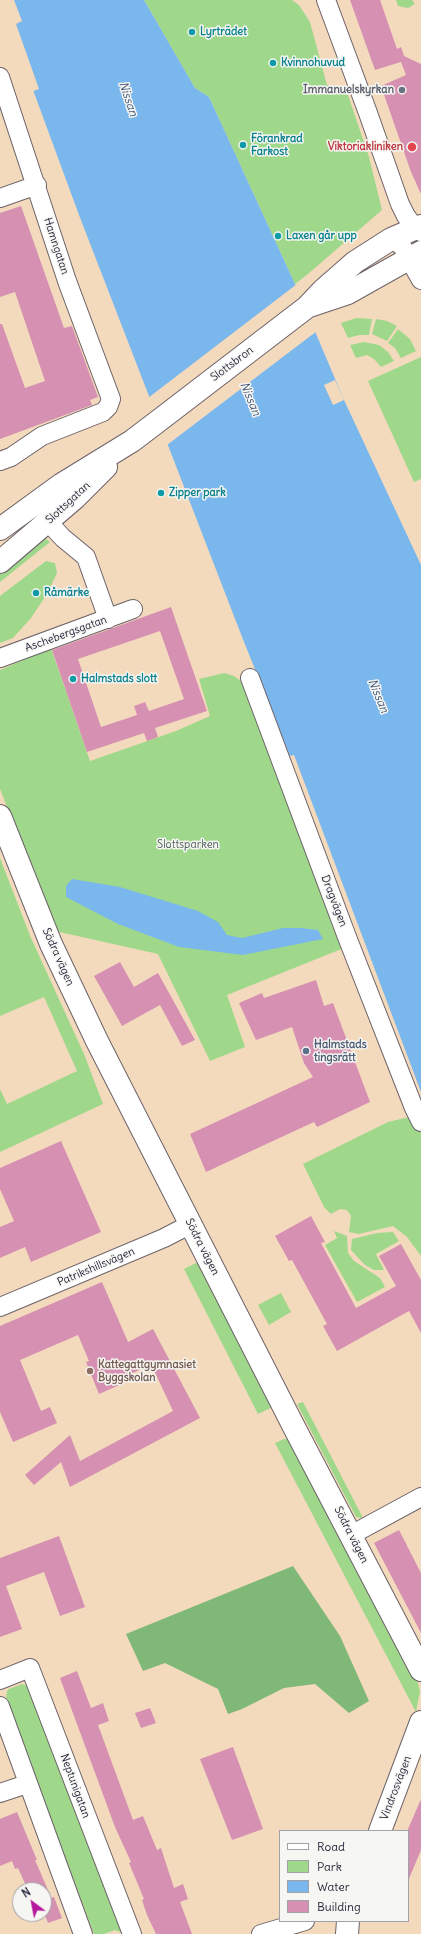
<!DOCTYPE html>
<meta charset="utf-8">
<style>
body{margin:0}
#map{position:relative;width:421px;height:1934px;overflow:hidden;background:#f4dabd;font-family:Delius,sans-serif}
canvas{display:block}
.legend{position:absolute;left:279px;top:1830px;width:130px;height:92px;box-sizing:border-box;background:#f6f6f2;border:1px solid #a1a1a9;margin:0;padding:5px 7px;list-style:none;font-size:12px;color:#22223b}
.legend li{display:flex;align-items:center;gap:8px;height:20px}
.legend b{width:20px;border:1px solid #a1a1a9}
.north{position:absolute;left:12px;top:1882px;width:40px;height:40px;box-sizing:border-box;background:#f6f6f2;border:1px solid #a1a1a9;border-radius:50%;rotate:328deg;font-size:11px;font-weight:700;line-height:16px;text-align:center;color:#22223b}
.north::after{content:'';display:block;margin:auto;width:14px;height:18px;background:#b5179e;clip-path:polygon(50% 0,100% 100%,50% 72%,0 100%)}
</style>
<div id="map">
<canvas width="421" height="1934"></canvas>
<ul class="legend">
<li><b style="height:5px;background:#fff"></b>Road</li>
<li><b style="height:11px;background:#9fd88b"></b>Park</li>
<li><b style="height:11px;background:#7ab7ed"></b>Water</li>
<li><b style="height:11px;background:#d590b2"></b>Building</li>
</ul>
<div class="north">N</div>
</div>
<script>
const ctx = document.querySelector('canvas').getContext('2d');
ctx.lineJoin = 'round';
function fill(path, color) { ctx.fillStyle = color; ctx.fill(path, 'evenodd'); }
const shape = rows => new Path2D(rows.map(r => 'M' + r).join(''));
function strokePath(path, color, width, dash) { ctx.strokeStyle = color; ctx.lineWidth = width; ctx.lineCap = dash ? 'butt' : 'round'; ctx.setLineDash(dash || []); ctx.stroke(path); }
function drawText(font, color, halo, rows, align = 'center') {
  ctx.font = font + ' Delius,sans-serif'; ctx.lineWidth = 3; ctx.setLineDash([]); ctx.textBaseline = 'middle'; ctx.strokeStyle = halo; ctx.fillStyle = color; for (const [text, x, y, turn = 0] of rows) {
    ctx.save(); ctx.translate(x, y); ctx.rotate((+turn || 0) * Math.PI / 180); ctx.textAlign = isNaN(turn) ? turn : align; if (halo) ctx.strokeText(text, 0, 0); ctx.fillText(text, 0, 0); ctx.restore();
  }
}
fill(shape([
 [144,0,292,0,299,5,310,22,327,85,348,95,369,157,382,210,308,274,295,284,209,97,195,88],
 [396,0,412,0,415,4,408,8,398,6],
 [356,318,372,319,369,335,359,335,348,338,341,323],
 [376,319,387,321,397,326,387,341,372,334],
 [398,329,410,339,416,351,401,358,395,348,388,343],
 [364,342,379,345,388,352,394,361,381,367,374,359,367,355,356,358,350,345],
 [421,357,421,479,414,482,368,381],
 [45,538,50,542,0,582,0,570],
 [46,561,55,563,57,573,47,594,31,618,13,638,0,643,0,596],
 [51,648,90,761,176,731,210,716,199,679,224,673,234,676,241,681,259,708,344,948,227,995,245,1047,210,1061,158,954,55,931,0,789,0,670],
 [0,858,31,938,84,1054,103,1104,0,1152,0,1089,7,1104,77,1071,44,997,0,1016],
 [409,1117,416,1123,421,1133,421,1256,407,1237,393,1226,359,1234,349,1232,351,1216,347,1210,340,1209,331,1214,324,1207,303,1164,388,1122],
 [334,1231,347,1236,348,1253,354,1261,380,1278,385,1287,357,1302,325,1245,337,1238],
 [393,1232,399,1241,376,1254,384,1270,374,1270,365,1265,351,1250,352,1239,377,1233],
 [200,1261,277,1405,258,1414,184,1269],
 [281,1293,291,1312,269,1325,258,1305],
 [303,1402,362,1516,362,1518,356,1517,297,1404],
 [284,1439,292,1439,415,1672,420,1691,416,1712,275,1443],
 [22,1684,30,1687,125,1934,115,1930,104,1934,94,1934,6,1700,7,1691,9,1689]
]), '#9fd88b');
fill(shape([
 [293,1566,340,1636,369,1701,349,1713,315,1684,284,1688,242,1709,228,1714,218,1689,165,1663,143,1671,126,1634]
]), '#7fb877');
fill(shape([
 [0,0,144,0,195,88,209,97,295,284,344,400,421,565,421,1092,294,755,290,756,244,642,79,215],
 [72,879,120,887,198,911,218,922,227,935,242,938,283,928,301,928,318,930,323,939,243,955,179,947,118,924,66,897,66,886]
]), '#7ab7ed');
fill(shape([
 [0,0,14,0,22,21,16,24,39,89,31,92,0,8],
 [297,284,317,331,167,445,148,398],
 [335,380,344,400,333,405,324,385]
]), '#f4dabd');
fill(shape([
 [350,0,380,0,397,49,401,47,404,56,421,64,421,194,411,172,381,86,406,75,401,62,375,70],
 [21,206,64,328,72,326,98,397,90,400,92,405,0,439,0,324,2,324,25,388,45,381,15,292,0,297,0,213],
 [171,607,207,711,155,728,158,737,147,741,144,733,87,752,52,650],
 [160,631,184,699,149,711,145,702,134,706,137,715,101,727,78,659],
 [120,962,134,987,158,973,195,1040,182,1046,160,1005,122,1026,94,976],
 [316,980,324,1006,333,1003,370,1102,317,1127,314,1122,206,1172,190,1134,313,1077,304,1063,292,1027,256,1040,239,1003,262,993,264,998],
 [61,1141,101,1232,31,1262,25,1247,0,1258,0,1227,14,1221,0,1189,0,1168],
 [311,1216,325,1242,321,1243,356,1308,396,1286,379,1256,401,1244,421,1280,421,1333,409,1311,337,1351,323,1326,327,1324,292,1260,289,1261,275,1236],
 [102,1282,128,1342,153,1329,200,1418,70,1487,61,1462,34,1485,25,1475,70,1435,80,1461,173,1411,151,1364,131,1374,133,1379,99,1394,86,1362,89,1361,78,1335,20,1360,41,1411,50,1407,57,1423,13,1442,0,1412,0,1326],
 [399,1530,421,1573,421,1633,374,1543],
 [59,1536,85,1607,60,1616,44,1572,6,1586,22,1629,0,1637,0,1558],
 [77,1671,91,1708,103,1703,109,1721,98,1725,133,1820,143,1816,157,1850,161,1848,174,1888,183,1884,188,1899,180,1902,192,1934,156,1934,147,1915,142,1900,144,1899,129,1863,131,1862,115,1827,60,1678],
 [150,1708,156,1723,141,1728,135,1713],
 [233,1747,263,1829,232,1840,200,1759],
 [421,1799,421,1850,408,1881,408,1829],
 [17,1812,37,1860,35,1860,48,1890,28,1890,18,1868,15,1869,12,1861,0,1866,0,1819],
 [54,1897,62,1918,48,1923,44,1913,44,1900]
]), '#d590b2');
const street = shape([
 [326,0,368,113,400,204,406,216,415,228,421,232],
 [0,77,67,281,111,399,108,407,103,412,42,436,11,457,0,461],
 [0,198,37,185],
 [391,239,402,246,421,280],
 [48,522,63,538,86,557,108,619],
 [0,658,133,609],
 [250,678,347,937,414,1108,421,1122],
 [0,1307,164,1238,191,1224],
 [351,1535,421,1497],
 [0,1680,30,1668,132,1934],
 [0,1706,83,1934],
 [0,1793,27,1784],
 [261,1934,305,1921]
]);
const secondary = shape([
 [0,816,51,944,97,1041,294,1427,421,1670],
 [380,1831,421,1722],
 [347,1934,348,1921]
]);
const highway = shape([
 [309,306,348,293,421,252],
 [0,529,62,484,132,441,157,422,307,307,323,290,355,262,391,239,421,226],
 [0,562,75,498,106,467]
]);
strokePath(street, '#6c6268', 20);
strokePath(secondary, '#6c6268', 24);
strokePath(highway, '#6c6268', 24);
strokePath(street, '#fff', 18);
strokePath(secondary, '#fff', 22);
strokePath(highway, '#fff', 22);
for (const [x, y, r, color] of [
 [192,32,4,"#0f9aa8"],
 [273,63,4,"#0f9aa8"],
 [402,90,4,"#6b7280"],
 [243,145,4,"#0f9aa8"],
 [412,147,5,"#e0444e"],
 [278,236,4,"#0f9aa8"],
 [161,493,4,"#0f9aa8"],
 [36,593,4,"#0f9aa8"],
 [73,679,4,"#0f9aa8"],
 [306,1051,4,"#5c6f8a"],
 [90,1371,4,"#8d6e63"]
]) { const dot = new Path2D(); dot.arc(x, y, r, 0, 2 * Math.PI); ctx.fillStyle = color; ctx.fill(dot); strokePath(dot, '#f6f6f2', 1.5); }
drawText('bold 11px', '#0d838f', '#f6f6f2', [
 ["Lyrträdet",200,32],
 ["Kvinnohuvud",281,63],
 ["Förankrad",251,139],
 ["Farkost",251,152],
 ["Laxen går upp",286,236],
 ["Zipper park",169,493],
 ["Råmärke",44,593],
 ["Halmstads slott",81,679]
], 'left');
drawText('bold 11px', '#5b616d', '#f6f6f2', [
 ["Immanuelskyrkan",394,90]
], 'right');
drawText('bold 11px', '#be3a42', '#f6f6f2', [
 ["Viktoriakliniken",403,147]
], 'right');
drawText('11px', '#22223b', '#f6f6f2', [
 ["Hamngatan",56,246,72],
 ["Slottsbron",232,364,-37],
 ["Slottsgatan",68,503,-43],
 ["Aschebergsgatan",66,634,-20],
 ["Dragvägen",334,901,69],
 ["Södra vägen",58,957,66],
 ["Södra vägen",202,1247,63],
 ["Patrikshillsvägen",96,1267,-23],
 ["Södra vägen",351,1535,63],
 ["Neptunigatan",75,1786,70],
 ["Vindrosvägen",396,1788,-69]
]);
drawText('11px', '#485953', '#f6f6f2', [
 ["Slottsparken",188,845]
]);
drawText('bold 11px', '#4e5e75', '#f6f6f2', [
 ["Halmstads",314,1045],
 ["tingsrätt",314,1058]
], 'left');
drawText('bold 11px', '#785e54', '#f6f6f2', [
 ["Kattegattgymnasiet",98,1365],
 ["Byggskolan",98,1378]
], 'left');
drawText('italic 12px', '#415679', '#f6f6f2', [
 ["Nissan",128,99,71],
 ["Nissan",250,399,67],
 ["Nissan",378,696,67]
]);
</script>
